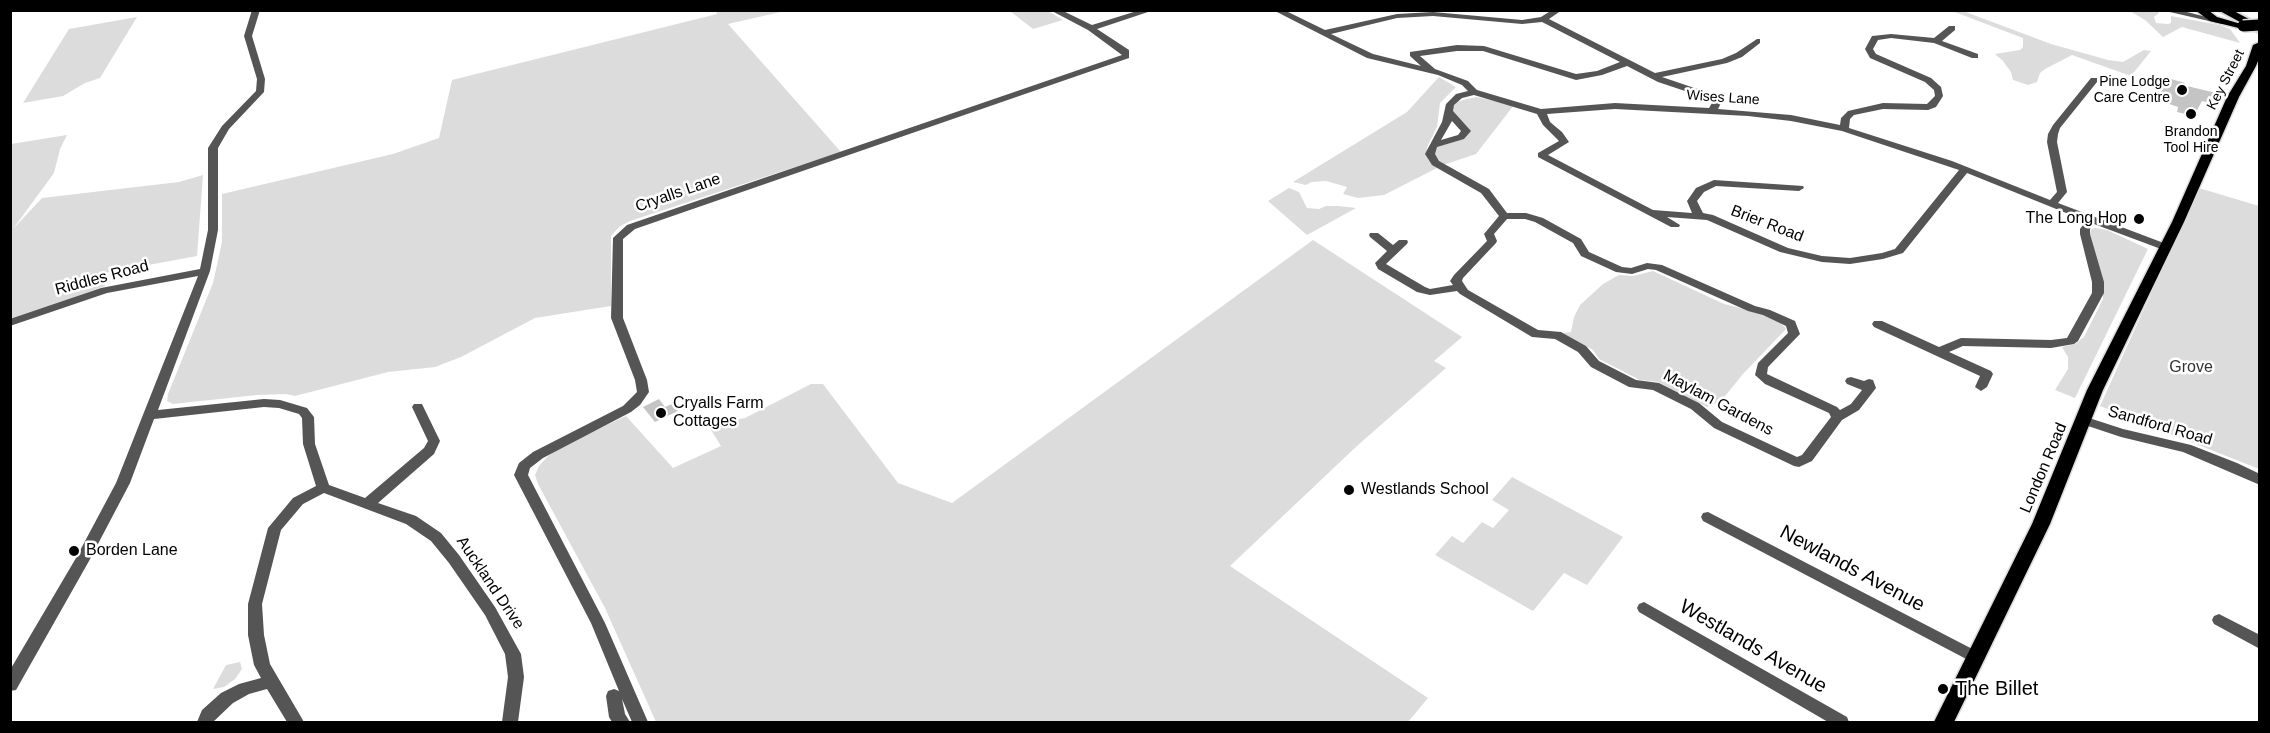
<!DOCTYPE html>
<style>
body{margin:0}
#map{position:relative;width:2270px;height:733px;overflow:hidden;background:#fff;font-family:Arial,sans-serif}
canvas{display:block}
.frame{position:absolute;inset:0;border:12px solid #000;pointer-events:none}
</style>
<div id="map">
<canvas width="2270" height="733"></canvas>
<div class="frame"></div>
</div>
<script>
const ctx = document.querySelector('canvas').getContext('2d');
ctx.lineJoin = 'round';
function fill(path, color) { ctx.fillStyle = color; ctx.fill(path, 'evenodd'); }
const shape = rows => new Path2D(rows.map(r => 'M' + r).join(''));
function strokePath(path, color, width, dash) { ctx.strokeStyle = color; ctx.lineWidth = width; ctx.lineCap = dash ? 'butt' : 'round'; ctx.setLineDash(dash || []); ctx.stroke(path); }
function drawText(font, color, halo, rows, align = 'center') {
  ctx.font = font + ' Arial,sans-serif'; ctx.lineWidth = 5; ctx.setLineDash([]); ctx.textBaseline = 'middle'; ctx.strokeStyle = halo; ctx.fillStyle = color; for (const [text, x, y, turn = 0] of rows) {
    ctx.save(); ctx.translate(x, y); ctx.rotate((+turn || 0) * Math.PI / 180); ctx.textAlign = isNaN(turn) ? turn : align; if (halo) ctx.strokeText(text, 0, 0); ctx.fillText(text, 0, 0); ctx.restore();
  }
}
fill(shape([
 [716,11,785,11,728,24,841,152,630,221,619,227,611,236,611,306,535,318,461,357,435,367,388,372,295,396,286,394,257,395,173,404,167,401,168,394,213,283,222,242,222,194,393,154,439,138,452,80,717,14],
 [1010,11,1048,11,1063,20,1033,29],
 [1952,11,1963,11,2051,44,2108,60,2123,62,2144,50,2151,51,2131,76,2072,55,2045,69,2040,73,2037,82,2028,85,2013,80,2011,72,2003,61,1995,54,2020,50,2023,47,2023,38],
 [2130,11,2158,11,2159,13,2154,17,2156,23,2168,24,2171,23,2171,16,2219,25,2230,29,2240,43,2182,27,2163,37,2145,20],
 [137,17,100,78,85,83,63,96,23,103,69,29],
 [1439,77,1456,87,1440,103,1437,127,1427,147,1428,159,1437,168,1384,195,1358,198,1343,194,1347,187,1326,181,1311,182,1306,185,1293,182,1407,112],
 [1476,97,1514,105,1476,154,1443,165,1436,159,1433,148,1466,136,1470,130,1451,110,1456,102],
 [67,135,60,149,54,173,13,229,42,198,179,182,203,175,197,256,105,273,105,286,11,320,11,144],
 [1289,188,1299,192,1307,208,1319,209,1326,206,1338,206,1356,208,1307,235,1268,201],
 [2199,188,2259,206,2259,469,2100,406],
 [2095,228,2107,230,2148,249,2075,398,2055,390,2068,369,2068,357,2062,347,2075,344,2084,337,2103,299,2103,282,2090,234,2091,229],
 [1313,240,1462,337,1434,361,1446,368,1358,445,1230,566,1428,698,1408,722,656,722,605,608,538,484,535,475,539,466,548,456,568,443,626,416,673,468,721,446,708,425,745,418,811,384,823,384,898,483,952,503],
 [1653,271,1724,304,1761,313,1780,322,1786,329,1743,374,1721,401,1707,407,1658,382,1640,380,1599,359,1593,350,1563,333,1571,332,1574,317,1580,305,1603,284,1619,275,1633,276],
 [1512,477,1623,537,1587,585,1564,573,1533,611,1435,555,1452,536,1463,543,1482,522,1493,528,1509,510,1492,500],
 [240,662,242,669,235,679,224,687,213,689,226,665]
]), '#dcdcdc');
fill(shape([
 [2171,79,2185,83,2183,85,2220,94,2213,104,2202,101,2194,116,2177,112,2178,107,2155,99],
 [659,399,665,407,672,404,678,411,655,422,643,407]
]), '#c4c4c4');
const primary = shape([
 [2195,10,2208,10,2217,17,2248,26,2243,29,2210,21,2195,10],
 [2260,42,2260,56,2256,66,2239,97,2184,222,2103,390,2050,524,1954,722,1934,722,2032,524,2087,390,2172,222,2227,97,2246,66,2253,45,2260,42]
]);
const trunk = shape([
 [2218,10,2232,10,2260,25,2260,33,2218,10]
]);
strokePath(primary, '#dbdbdb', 3);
strokePath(trunk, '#dbdbdb', 4);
fill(shape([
 [252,10,260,10,252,36,265,79,264,92,229,129,218,148,218,230,210,271,158,410,264,399,280,400,307,408,314,417,315,444,329,485,365,498,424,448,428,441,412,407,414,404,422,404,440,441,434,454,378,503,416,516,441,533,459,555,495,607,521,654,524,677,518,722,502,722,508,677,505,654,485,615,449,563,431,541,406,524,324,493,303,504,281,530,262,604,264,635,270,664,304,722,287,722,267,689,249,694,233,703,213,722,197,722,202,710,221,693,239,684,261,678,254,665,248,635,248,604,268,528,293,498,316,486,303,444,302,418,299,414,279,408,264,407,154,419,130,483,89,561,16,690,10,691,10,670,76,558,116,483,198,276,107,293,10,326,10,319,101,288,200,269,208,230,208,148,222,126,256,91,257,79,244,36,252,10],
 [1050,10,1061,10,1092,25,1140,10,1154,10,1097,29,1129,50,1129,58,635,229,623,239,623,318,647,380,649,392,640,405,631,412,543,458,530,468,528,475,605,623,648,722,632,722,622,699,625,714,630,722,612,722,609,717,606,696,608,691,614,689,619,691,591,623,514,475,519,463,533,452,623,406,637,392,635,380,611,318,613,238,627,225,1122,55,1088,30,1050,10],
 [1273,10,1284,10,1325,30,1397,14,1433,12,1522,20,1541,17,1552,10,1562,10,1549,19,1655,73,1722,59,1736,53,1757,39,1760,39,1760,43,1742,57,1727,63,1662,77,1712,94,1721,103,1718,109,1791,115,1840,125,1841,118,1848,111,1883,103,1927,104,1935,96,1934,90,1925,82,1870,58,1865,49,1872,36,1891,34,1934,38,1949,26,1955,26,1955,30,1942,41,1978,54,1978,58,1972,58,1934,43,1891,38,1878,40,1873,49,1876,54,1931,78,1941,87,1943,96,1936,107,1928,110,1883,109,1854,115,1850,119,1849,128,1952,161,2050,200,2057,192,2047,142,2048,134,2053,125,2091,78,2097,78,2097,82,2060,128,2058,134,2057,142,2067,192,2058,203,2169,245,2170,247,2165,250,2161,249,2094,224,2090,229,2090,234,2104,282,2104,293,2078,341,2074,344,2051,348,1963,346,1949,352,1991,371,1993,374,1987,387,1981,391,1975,387,1980,376,1874,327,1872,324,1874,321,1882,321,1939,347,1961,338,2051,340,2067,338,2092,293,2092,282,2080,234,2080,229,2086,221,1967,173,1903,253,1883,259,1850,264,1822,262,1780,252,1707,220,1667,217,1680,225,1679,227,1671,227,1538,157,1538,153,1559,141,1543,125,1537,114,1474,95,1462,98,1454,105,1453,111,1471,131,1464,139,1437,147,1435,154,1439,161,1489,189,1507,213,1526,213,1543,218,1581,239,1589,252,1622,267,1631,268,1647,263,1662,265,1755,306,1770,310,1795,321,1800,334,1768,367,1767,374,1837,407,1840,410,1851,404,1862,390,1847,384,1845,381,1847,378,1851,377,1864,381,1869,379,1873,380,1876,388,1859,410,1842,420,1812,461,1799,467,1794,466,1714,428,1691,409,1653,390,1629,387,1591,367,1578,352,1555,339,1532,337,1460,294,1457,291,1430,295,1417,292,1378,269,1375,263,1387,251,1370,237,1369,235,1370,233,1378,233,1393,245,1399,240,1407,240,1408,242,1407,244,1386,264,1425,287,1430,289,1453,285,1450,281,1454,275,1487,241,1484,234,1499,216,1481,193,1432,165,1425,154,1442,122,1446,104,1456,94,1468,91,1462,85,1438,75,1367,58,1273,10],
 [1433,16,1522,24,1542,22,1620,62,1597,71,1576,74,1484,46,1457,45,1410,52,1410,56,1421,66,1373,54,1331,34,1397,18,1433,16],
 [1457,51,1483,51,1576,80,1602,75,1627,66,1658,82,1706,98,1712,103,1709,108,1615,103,1541,109,1477,90,1468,81,1435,69,1420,56,1457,51],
 [1615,109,1748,116,1791,121,1842,131,1959,170,1895,249,1882,253,1850,258,1822,256,1788,248,1713,215,1703,213,1697,201,1704,192,1716,186,1799,191,1804,188,1803,186,1714,180,1696,188,1687,201,1692,213,1653,210,1548,155,1569,142,1562,132,1550,122,1547,114,1615,109],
 [1452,121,1461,131,1458,135,1441,140,1452,121],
 [1507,219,1525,219,1535,222,1573,243,1581,256,1616,272,1632,274,1648,269,1656,270,1748,311,1763,315,1786,326,1788,333,1758,363,1755,375,1765,384,1829,413,1831,417,1802,455,1797,457,1722,422,1699,403,1659,383,1636,380,1599,361,1586,346,1561,332,1538,330,1468,290,1462,281,1463,278,1496,243,1497,241,1494,234,1507,219],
 [2083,416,2123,429,2191,445,2237,463,2260,474,2260,485,2183,452,2121,437,2079,423,2077,420,2083,416],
 [1708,512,1982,654,1985,658,1982,662,1977,664,1972,662,1703,521,1701,517,1703,513,1708,512],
 [1644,602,1847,717,1849,722,1828,722,1639,612,1637,608,1639,604,1644,602],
 [2219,614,2260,635,2260,649,2214,624,2212,620,2214,616,2219,614]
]), '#555');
fill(shape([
 [2161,10,2179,10,2226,22,2222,24,2161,10]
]), '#555');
fill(primary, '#000');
fill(trunk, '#000');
const primaryBridge = shape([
 [2243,26,2260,25]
]);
strokePath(primaryBridge, '#dbdbdb', 14, []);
strokePath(primaryBridge, '#000', 11);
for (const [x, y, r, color] of [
 [2182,90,6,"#000"],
 [2191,114,6,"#000"],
 [2139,219,6,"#000"],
 [661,413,6,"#000"],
 [1349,490,6,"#000"],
 [74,551,6,"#000"],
 [1943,689,6,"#000"]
]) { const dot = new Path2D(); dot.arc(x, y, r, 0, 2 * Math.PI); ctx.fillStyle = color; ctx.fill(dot); strokePath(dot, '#fff', 2); }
drawText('14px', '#000', '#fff', [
 ["Key Street",2226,80,-63],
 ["Wises Lane",1723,98,4]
]);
drawText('14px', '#000', '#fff', [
 ["Pine Lodge",2170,82],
 ["Care Centre",2170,98],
 ["Brandon",2191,132,"center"],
 ["Tool Hire",2191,148,"center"]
], 'right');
drawText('16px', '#000', '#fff', [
 ["Cryalls Lane",678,193,-19],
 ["Brier Road",1767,224,21],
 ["Riddles Road",102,278,-15],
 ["Maylam Gardens",1718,403,28],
 ["Sandford Road",2160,426,16],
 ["London Road",2044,468,-67],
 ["Auckland Drive",490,583,56]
]);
drawText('16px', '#000', '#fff', [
 ["The Long Hop",2127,219,"right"],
 ["Cryalls Farm",673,404],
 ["Cottages",673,422],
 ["Westlands School",1361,490],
 ["Borden Lane",86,551]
], 'left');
drawText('16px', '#333', '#fff', [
 ["Grove",2191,368]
]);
drawText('20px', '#000', '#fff', [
 ["Newlands Avenue",1852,569,28],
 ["Westlands Avenue",1753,647,30]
]);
drawText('20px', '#000', '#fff', [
 ["The Billet",1955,689]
], 'left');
</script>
